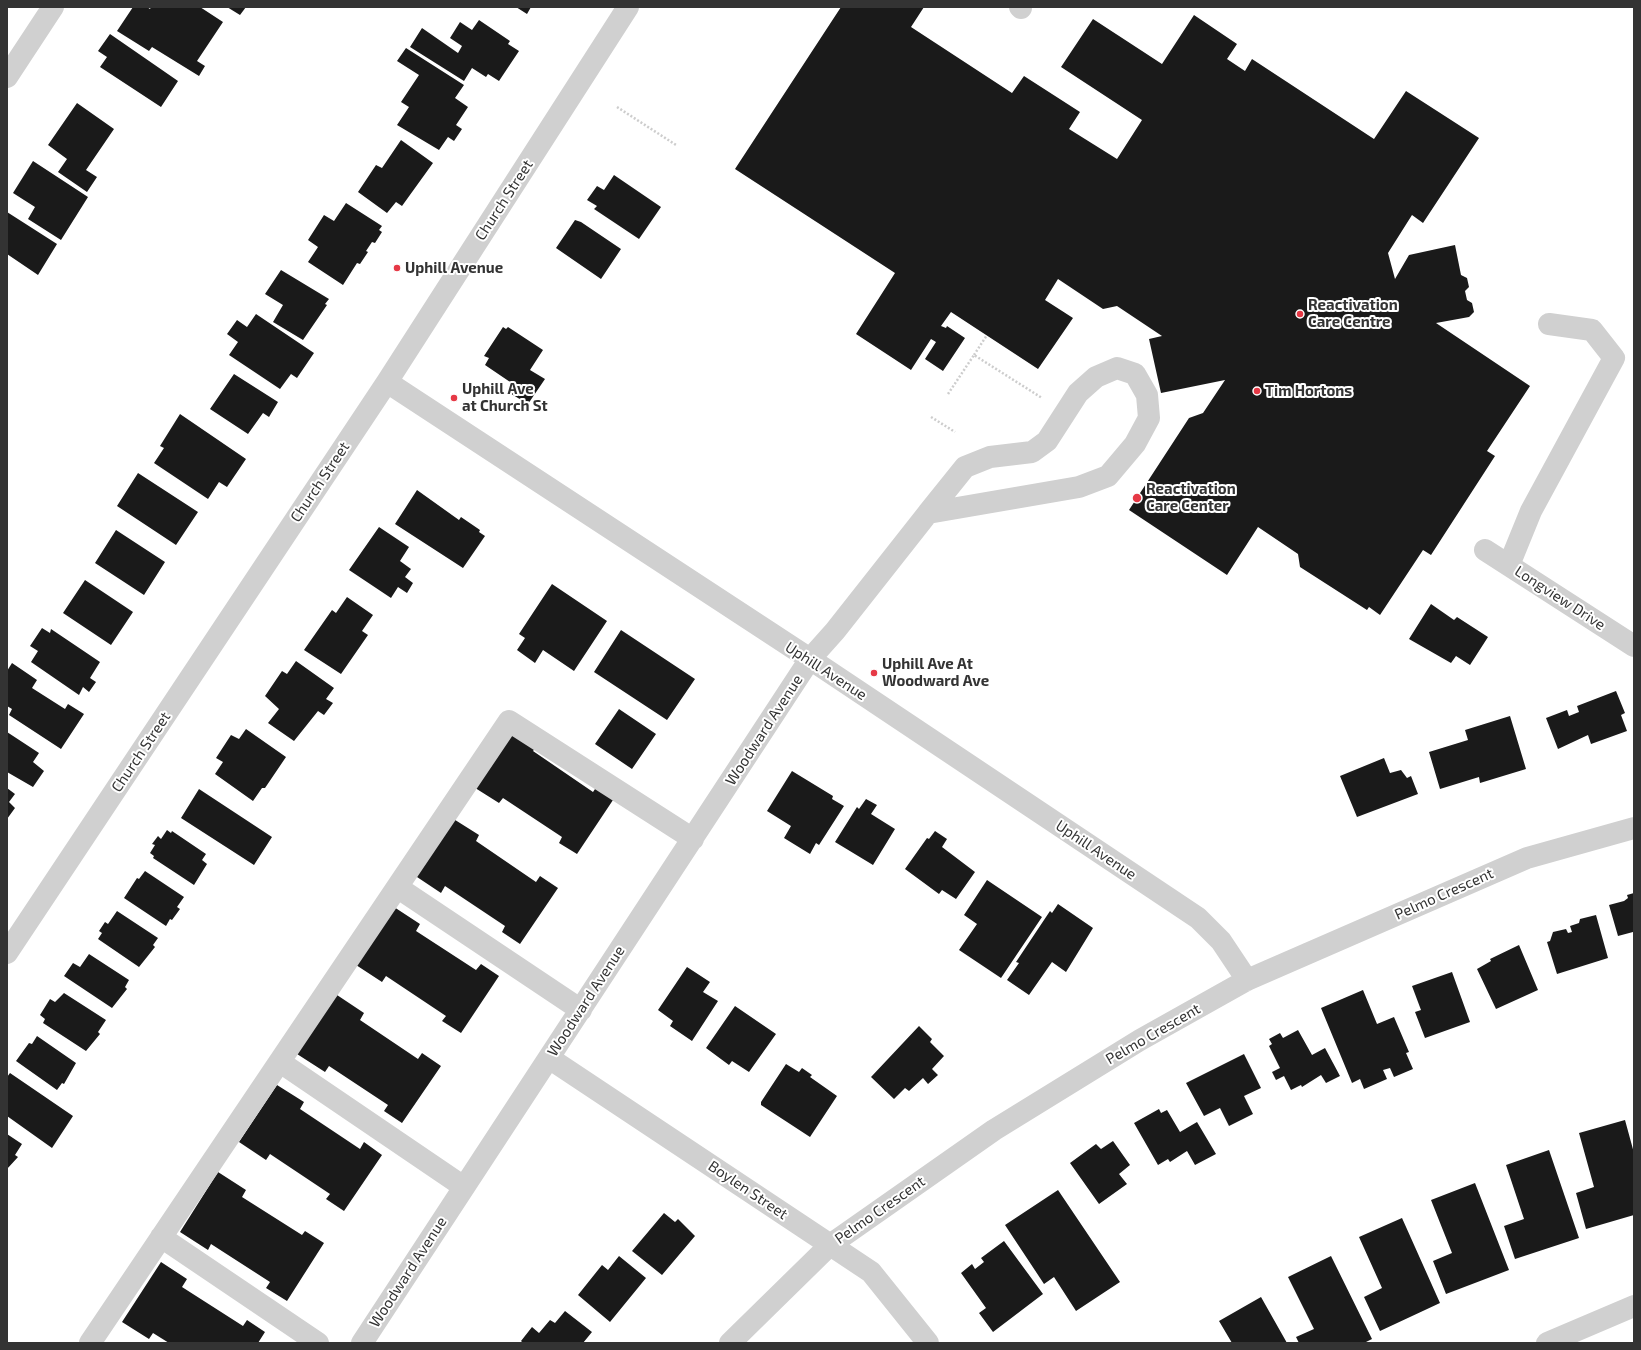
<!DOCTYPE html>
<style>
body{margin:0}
#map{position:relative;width:1641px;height:1350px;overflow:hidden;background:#fff;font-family:"Exo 2",sans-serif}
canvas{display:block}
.frame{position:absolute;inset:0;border:8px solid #333;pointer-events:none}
</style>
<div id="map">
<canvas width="1641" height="1350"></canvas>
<div class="frame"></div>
</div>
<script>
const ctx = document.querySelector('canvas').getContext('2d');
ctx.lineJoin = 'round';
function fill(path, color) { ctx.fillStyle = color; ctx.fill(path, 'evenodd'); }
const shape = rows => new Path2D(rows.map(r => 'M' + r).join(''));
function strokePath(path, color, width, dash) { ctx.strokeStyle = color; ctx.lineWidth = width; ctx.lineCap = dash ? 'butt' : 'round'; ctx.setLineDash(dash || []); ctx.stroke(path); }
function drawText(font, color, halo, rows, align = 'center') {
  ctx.font = font + ' "Exo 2",sans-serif'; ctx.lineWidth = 4; ctx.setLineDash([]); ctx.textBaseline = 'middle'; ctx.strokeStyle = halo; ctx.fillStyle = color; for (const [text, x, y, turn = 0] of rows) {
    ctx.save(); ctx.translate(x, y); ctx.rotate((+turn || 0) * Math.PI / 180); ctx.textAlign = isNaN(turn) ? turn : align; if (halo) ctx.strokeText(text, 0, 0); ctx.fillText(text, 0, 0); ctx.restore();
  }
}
fill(shape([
 [133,7,147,7,150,9,151,7,200,7,223,22,197,61,205,66,199,76,152,47,149,51,117,31],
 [227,7,246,7,240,15],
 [516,7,531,7,527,14],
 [841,7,924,7,911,27,1012,93,1024,76,1080,112,1069,129,1117,159,1142,120,1061,67,1093,19,1162,64,1194,15,1237,44,1227,59,1245,71,1252,59,1374,139,1406,91,1479,138,1423,223,1412,215,1388,253,1395,279,1409,255,1455,245,1461,275,1467,278,1469,287,1465,291,1467,300,1472,303,1474,312,1469,317,1436,323,1530,386,1487,451,1495,456,1431,555,1423,550,1380,615,1369,607,1367,610,1300,567,1298,554,1258,527,1227,575,1129,510,1189,418,1203,413,1225,380,1161,393,1149,339,1162,336,1117,306,1103,309,1058,279,1045,300,1073,318,1038,369,951,312,941,326,946,328,947,326,965,338,943,371,925,359,936,342,931,339,911,370,856,334,895,273,735,169],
 [479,20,510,41,508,44,519,51,499,81,488,74,486,77,472,68,464,81,410,47,422,28,458,53,462,46,450,38,460,22,472,30],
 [110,34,178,81,161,107,100,67,107,57,98,51],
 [406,48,464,85,455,98,468,107,456,125,462,129,454,141,448,137,439,150,397,125,409,107,401,102,419,75,397,61],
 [77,103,114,129,86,170,97,177,87,192,58,172,67,159,48,145],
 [401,140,433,163,402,206,396,202,387,213,358,192,376,165,382,168],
 [33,161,88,197,61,240,28,219,35,207,13,193],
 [614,175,661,207,639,239,594,209,597,206,587,200,597,186,604,190],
 [346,203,382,226,379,230,382,232,375,243,372,242,366,251,368,252,360,264,357,263,343,285,308,262,318,247,308,240,324,215,334,221],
 [7,212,57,244,38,275,7,254],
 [575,220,581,222,621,249,601,279,556,248],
 [281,270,329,299,325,304,327,305,303,340,273,322,283,305,265,294],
 [256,314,314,353,297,378,291,374,280,389,229,355,238,342,227,334,237,320,247,327],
 [503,327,506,329,508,327,543,350,530,370,545,379,528,404,508,392,513,384,485,365,489,358,484,356],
 [234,374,278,402,269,417,263,413,248,434,210,409],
 [180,414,246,459,227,487,219,482,208,499,154,463,164,448,160,446],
 [138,473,198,512,176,545,117,506],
 [417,490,459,520,461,517,480,530,479,532,485,536,463,568,395,524],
 [379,527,409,547,400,561,411,569,405,577,413,583,407,593,398,587,391,598,349,570],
 [116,530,165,562,144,595,95,563],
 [85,580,133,612,111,645,63,613],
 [552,584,607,621,574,671,543,650,535,663,517,650,525,638,519,634],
 [347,597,373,615,362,631,368,635,341,674,304,650,332,610,336,613],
 [1431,604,1454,620,1457,617,1488,637,1470,665,1456,656,1451,663,1409,639],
 [42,628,50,633,51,629,100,662,90,678,96,682,89,692,83,687,79,695,31,662,38,651,30,646],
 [621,630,695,679,667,720,594,672],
 [296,661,334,688,326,699,333,703,324,715,318,711,294,741,268,723,279,709,265,696,282,671,287,674],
 [12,663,37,680,32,688,65,709,68,704,84,714,61,749,9,715,12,709,7,706,7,671],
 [1616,691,1625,713,1621,715,1627,731,1591,744,1588,735,1558,749,1546,718,1567,710,1569,716,1579,712,1577,706],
 [619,709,656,734,632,769,595,744],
 [1510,716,1526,769,1480,783,1479,777,1440,789,1429,752,1468,740,1465,730],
 [511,728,537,746,533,751,593,792,597,786,615,797,577,854,559,843,562,837,503,798,499,803,472,786],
 [246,729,286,757,265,788,262,788,253,801,215,774,223,762,216,758,231,735,239,739],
 [7,732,39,753,33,762,44,771,33,787,7,772],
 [1384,758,1390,773,1401,770,1407,778,1411,776,1418,794,1357,817,1340,776],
 [792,771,833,796,832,799,844,806,819,845,816,843,810,854,784,838,791,826,767,811],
 [7,788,15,794,9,802,15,808,7,819],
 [199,789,272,837,254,865,181,818],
 [866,799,877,805,871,814,895,829,873,865,835,842,857,807,859,809],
 [452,818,479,835,476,841,536,882,540,876,558,888,520,944,502,932,505,926,445,886,441,893,414,875],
 [167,830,171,833,172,831,206,854,202,860,207,864,194,885,153,858,154,856,150,853,155,845,152,844,158,836,161,839],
 [935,831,947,839,942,847,975,872,956,899,942,890,939,894,905,869,927,838,929,839],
 [145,871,184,897,177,907,180,909,172,920,170,919,166,926,124,898,137,878,139,879],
 [987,880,1042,917,1001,978,959,950,977,924,964,915],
 [1634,893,1634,934,1633,932,1618,936,1609,905,1624,901,1628,898,1627,895],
 [1058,904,1093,928,1066,972,1052,962,1029,995,1007,980,1019,963,1016,962,1050,911,1052,913],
 [394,907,420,924,416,931,476,970,481,964,499,976,461,1033,442,1021,446,1016,386,976,382,982,356,965],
 [117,911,158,938,153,945,155,947,139,967,98,939,102,933,99,931,105,922,108,924],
 [1596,915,1608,958,1557,974,1547,942,1550,941,1553,932,1566,929,1568,933,1572,932,1570,926,1579,923,1580,919],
 [1519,945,1538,990,1496,1009,1477,969,1491,961,1490,959],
 [89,954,129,980,125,987,127,989,112,1008,64,976,73,963,80,967],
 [687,967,710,982,703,992,718,1001,692,1041,670,1026,673,1021,658,1010],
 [1452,972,1470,1022,1425,1038,1415,1012,1421,1010,1412,986],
 [1363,990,1377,1024,1394,1017,1409,1052,1406,1053,1413,1069,1394,1077,1390,1068,1383,1070,1387,1079,1364,1089,1360,1079,1352,1083,1321,1008],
 [64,993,106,1020,98,1032,100,1034,86,1051,43,1023,45,1019,40,1015,50,999,55,1002],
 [337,995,364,1013,360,1020,418,1059,422,1053,441,1066,402,1123,384,1111,388,1105,329,1066,325,1072,297,1054],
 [735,1006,776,1034,749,1072,732,1061,729,1065,706,1048],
 [919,1026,932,1039,930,1042,944,1056,932,1069,938,1075,928,1084,923,1078,909,1091,905,1088,894,1099,871,1077],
 [1298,1030,1312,1055,1325,1048,1340,1076,1326,1083,1321,1075,1302,1087,1301,1085,1291,1090,1284,1076,1276,1080,1272,1072,1280,1068,1269,1046,1272,1044,1269,1039,1280,1033,1283,1038],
 [37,1036,76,1063,64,1084,62,1083,57,1090,16,1061,29,1043,32,1044],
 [1244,1054,1261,1088,1244,1096,1253,1114,1229,1126,1220,1108,1204,1116,1186,1083],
 [786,1064,799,1072,802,1068,812,1075,810,1077,837,1096,810,1137,761,1105,761,1102],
 [10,1073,73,1116,52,1148,7,1116,7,1077],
 [277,1085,304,1102,300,1109,360,1149,364,1142,382,1155,344,1211,326,1199,330,1194,270,1154,266,1160,239,1142],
 [1159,1109,1161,1113,1167,1110,1180,1132,1197,1122,1216,1154,1195,1165,1187,1151,1170,1162,1168,1159,1158,1165,1134,1123],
 [1625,1120,1634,1153,1634,1215,1586,1229,1576,1193,1594,1187,1579,1133],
 [7,1134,22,1144,15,1155,18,1157,7,1169],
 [1113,1141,1130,1165,1119,1174,1127,1184,1099,1204,1070,1163,1096,1144,1101,1149],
 [1549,1150,1579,1238,1515,1259,1504,1226,1524,1219,1506,1165],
 [218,1172,246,1190,242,1197,302,1235,305,1231,324,1243,287,1301,266,1288,270,1282,211,1244,208,1250,180,1232],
 [1475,1183,1509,1270,1446,1294,1433,1261,1452,1253,1431,1200],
 [1058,1190,1120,1282,1076,1311,1054,1277,1044,1284,1005,1225],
 [664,1213,675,1222,678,1219,695,1236,662,1275,632,1251],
 [1402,1218,1440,1303,1380,1331,1364,1297,1382,1288,1359,1237],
 [1004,1241,1043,1294,993,1332,979,1313,986,1308,961,1273,972,1264,975,1269,984,1262,981,1258],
 [619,1256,646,1278,610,1322,578,1295,602,1265,608,1270],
 [1331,1256,1372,1339,1364,1343,1299,1343,1296,1337,1314,1329,1288,1277],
 [161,1262,187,1279,182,1287,243,1326,247,1320,265,1332,258,1343,169,1343,153,1333,149,1339,122,1322],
 [1261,1297,1287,1343,1232,1343,1219,1321],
 [565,1311,592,1332,583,1343,523,1343,521,1341,532,1327,539,1333,550,1320,555,1323]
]), '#1a1a1a');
strokePath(shape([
 [617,107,676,145],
 [974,355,987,335],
 [948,394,974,355,1042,398],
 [931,417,955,432]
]), '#cdcdcd', 2.5, [2, 2]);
strokePath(shape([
 [1020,7,1021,8],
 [7,77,53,7],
 [387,382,810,659,1198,918,1221,941,1247,980],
 [1485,550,1634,646],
 [1509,565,1531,511,1614,358,1592,330,1549,324],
 [397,887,581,1010],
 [7,953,387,382,628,7],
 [549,1058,871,1272,928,1343],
 [280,1062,464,1187],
 [161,1237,318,1343],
 [90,1343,509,721,693,839],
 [362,1343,810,659,835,631,928,513,1079,487,1108,476,1135,444,1149,418,1147,395,1135,374,1117,368,1096,377,1078,393,1047,441,1032,452,990,457,965,467,928,513],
 [730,1343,830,1245,994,1130,1140,1040,1247,980,1527,858,1634,828],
 [1547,1343,1634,1306]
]), '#d0d0d0', 22);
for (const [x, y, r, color] of [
 [397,268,4,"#e63946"],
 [1300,314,4,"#e63946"],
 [1257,391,4,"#e63946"],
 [454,398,4,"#e63946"],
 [1137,498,5,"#e63946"],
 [874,673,4,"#e63946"]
]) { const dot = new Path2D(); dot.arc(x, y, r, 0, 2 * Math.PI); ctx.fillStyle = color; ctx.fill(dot); strokePath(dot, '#fff', 1.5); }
drawText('15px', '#333', '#fff', [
 ["Church Street",504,200,-57],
 ["Church Street",320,482,-56],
 ["Longview Drive",1560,598,33],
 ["Uphill Avenue",826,671,33],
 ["Woodward Avenue",764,730,-57],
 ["Church Street",141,752,-56],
 ["Uphill Avenue",1096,850,34],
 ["Pelmo Crescent",1444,894,-24],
 ["Woodward Avenue",586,1001,-57],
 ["Pelmo Crescent",1153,1034,-30],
 ["Boylen Street",748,1190,34],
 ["Pelmo Crescent",880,1210,-35],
 ["Woodward Avenue",408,1272,-57]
]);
drawText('bold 15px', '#333', '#fff', [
 ["Uphill Avenue",405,268],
 ["Reactivation",1308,305],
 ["Care Centre",1308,322],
 ["Uphill Ave",462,389],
 ["at Church St",462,406],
 ["Tim Hortons",1265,391],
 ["Reactivation",1146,489],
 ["Care Center",1146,506],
 ["Uphill Ave At",882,664],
 ["Woodward Ave",882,681]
], 'left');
</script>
